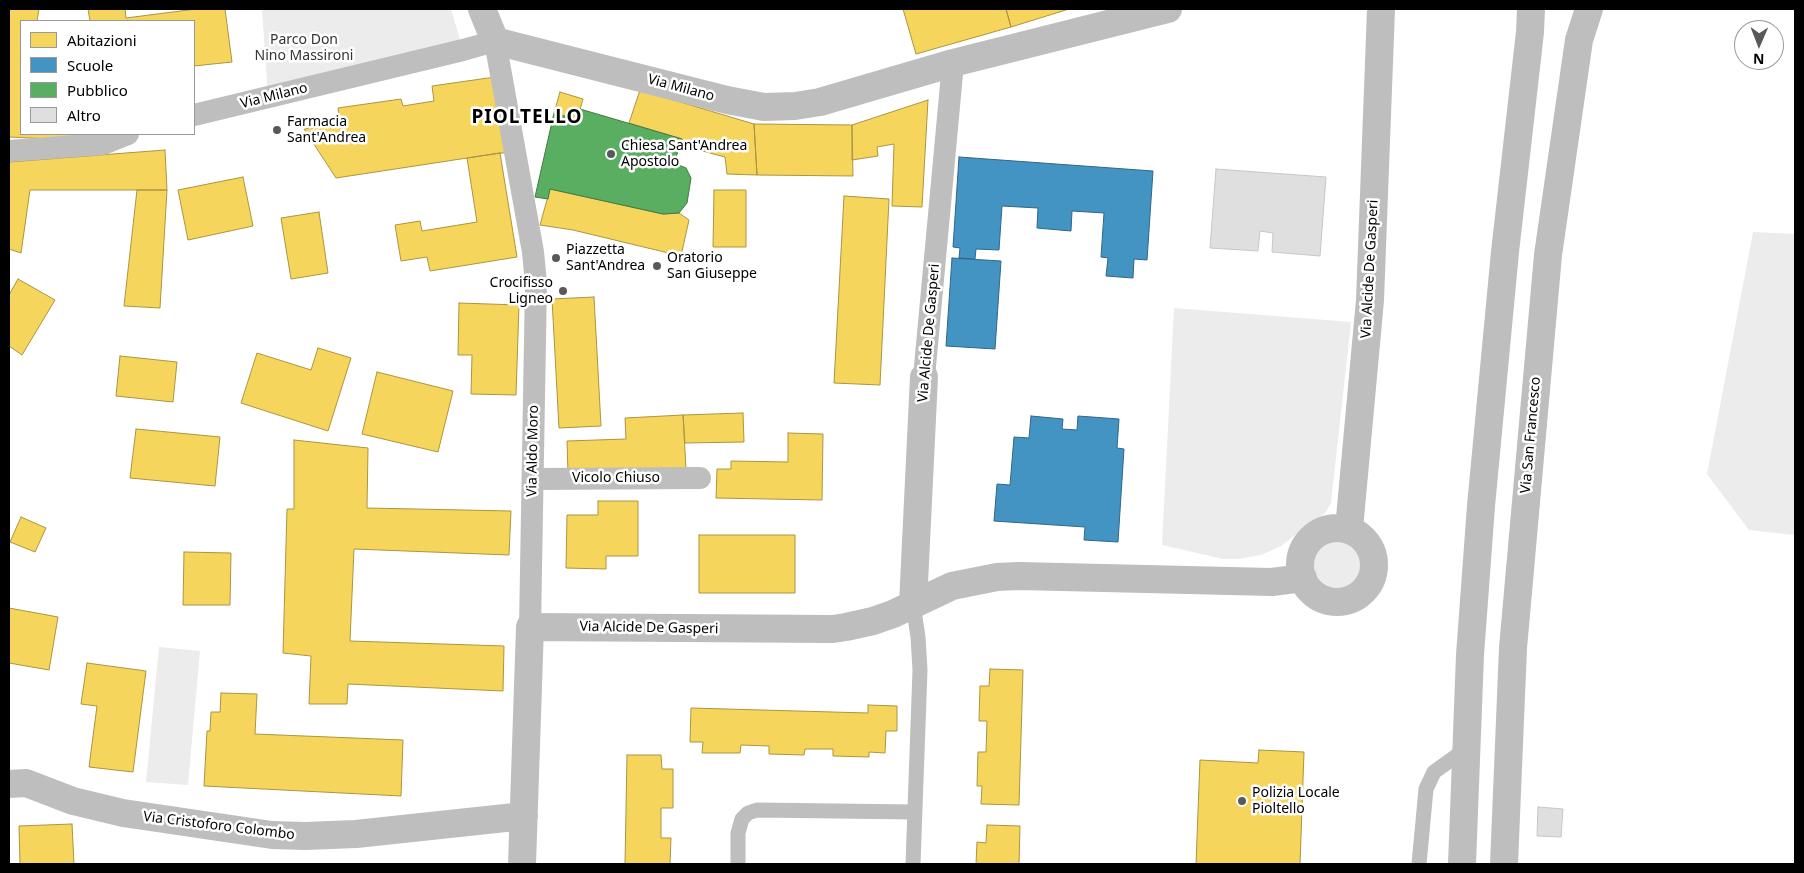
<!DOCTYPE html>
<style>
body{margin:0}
#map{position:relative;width:1804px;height:873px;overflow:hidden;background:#fff;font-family:"Noto Sans",sans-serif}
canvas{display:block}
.frame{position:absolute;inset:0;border:10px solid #000;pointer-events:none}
.legend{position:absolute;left:20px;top:20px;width:175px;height:115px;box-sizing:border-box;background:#fff;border:1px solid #999;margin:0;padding:6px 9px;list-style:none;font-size:15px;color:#000}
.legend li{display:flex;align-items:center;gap:10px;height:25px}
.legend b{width:25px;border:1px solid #999}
.north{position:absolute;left:1734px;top:20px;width:50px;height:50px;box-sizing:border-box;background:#fff;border:1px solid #999;border-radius:50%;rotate:181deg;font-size:14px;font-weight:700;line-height:20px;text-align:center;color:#000}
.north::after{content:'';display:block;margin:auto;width:18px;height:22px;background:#595959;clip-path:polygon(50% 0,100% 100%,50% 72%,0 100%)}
</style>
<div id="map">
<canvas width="1804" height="873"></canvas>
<div class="frame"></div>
<ul class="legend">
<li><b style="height:14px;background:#f6d55c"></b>Abitazioni</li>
<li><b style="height:14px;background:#4393c3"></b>Scuole</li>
<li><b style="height:14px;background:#5aae61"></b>Pubblico</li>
<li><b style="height:14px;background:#dfdfdf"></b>Altro</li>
</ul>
<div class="north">N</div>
</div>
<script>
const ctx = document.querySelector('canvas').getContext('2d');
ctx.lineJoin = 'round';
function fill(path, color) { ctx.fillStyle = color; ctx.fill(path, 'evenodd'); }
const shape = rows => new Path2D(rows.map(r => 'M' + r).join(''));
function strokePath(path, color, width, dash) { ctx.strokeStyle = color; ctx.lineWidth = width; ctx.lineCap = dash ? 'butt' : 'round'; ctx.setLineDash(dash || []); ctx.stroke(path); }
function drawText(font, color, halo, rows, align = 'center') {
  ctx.font = font + ' "Noto Sans",sans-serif'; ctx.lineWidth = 5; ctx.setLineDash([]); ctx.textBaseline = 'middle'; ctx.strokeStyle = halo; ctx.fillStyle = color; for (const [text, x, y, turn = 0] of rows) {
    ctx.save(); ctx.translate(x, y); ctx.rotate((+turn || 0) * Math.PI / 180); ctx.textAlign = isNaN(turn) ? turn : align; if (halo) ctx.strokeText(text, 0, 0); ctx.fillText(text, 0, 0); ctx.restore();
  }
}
fill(shape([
 [262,9,451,9,463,50,268,97],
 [1753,232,1795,234,1795,535,1749,530,1707,474],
 [1174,308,1351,322,1331,503,1325,513,1316,519,1281,546,1261,555,1239,559,1223,559,1162,545],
 '1314 564a24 24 0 1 1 48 0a24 24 0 1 1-48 0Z',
 [159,647,200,651,188,785,146,782]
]), '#ececec');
const homes = shape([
 [9,9,39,9,37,21,21,21,21,134,92,134,92,141,9,137,9,9],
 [88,9,125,9,126,18,196,9,225,9,232,62,194,66,194,21,90,21,88,9],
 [903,9,1006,9,1011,27,916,54,903,9],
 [1006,9,1069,9,1011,27,1006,9],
 [495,77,508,153,500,153,336,178,304,129,340,124,338,108,401,99,403,106,434,101,432,86,495,77],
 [640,90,754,124,757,175,727,174,725,157,680,145,682,139,629,123,640,90],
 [560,92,583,99,577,120,554,113,560,92],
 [928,100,922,207,892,206,894,144,877,147,878,156,852,160,852,125,928,100],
 [754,124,852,125,853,176,757,175,754,124],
 [165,150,167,190,30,190,21,253,9,249,9,162,165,150],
 [500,153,517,257,430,271,427,257,401,261,395,225,420,221,422,231,477,222,467,158,500,153],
 [243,177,253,226,188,240,178,190,243,177],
 [550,189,663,214,679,213,689,220,681,256,573,230,540,225,550,189],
 [137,190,167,190,160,308,124,306,137,190],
 [714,190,746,190,746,247,713,247,714,190],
 [844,196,889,199,880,385,834,383,844,196],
 [319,212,328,273,291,279,281,218,319,212],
 [18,279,55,300,22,355,9,346,9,295,18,279],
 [594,297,601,426,559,428,552,299,594,297],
 [459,303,519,305,516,395,471,394,472,355,458,355,459,303],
 [318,348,351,358,328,431,241,403,257,353,311,370,318,348],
 [120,356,177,362,173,402,116,396,120,356],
 [377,372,453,391,438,452,362,434,377,372],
 [743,413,744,442,685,443,683,415,743,413],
 [683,415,686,469,568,474,567,441,626,439,625,418,683,415],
 [136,429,220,437,215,486,130,478,136,429],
 [788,433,823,434,822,500,716,498,717,469,731,469,731,461,788,462,788,433],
 [294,440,368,448,367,508,511,511,509,555,354,549,350,641,504,646,503,691,348,684,347,704,309,704,311,656,283,653,287,509,294,509,294,440],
 [598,501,638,501,638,556,606,556,606,569,566,568,567,515,598,515,598,501],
 [21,517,46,528,35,552,10,542,21,517],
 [699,535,795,535,795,593,699,593,699,535],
 [184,552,231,553,230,605,183,605,184,552],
 [9,608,58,617,49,670,9,663,9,608],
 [87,663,146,671,133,772,89,767,97,706,81,704,87,663],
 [990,669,1023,670,1019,805,981,804,982,786,977,786,978,752,986,752,987,721,979,721,980,686,989,686,990,669],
 [221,693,257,694,255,734,403,740,401,796,204,786,207,731,210,731,211,712,220,712,221,693],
 [868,705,897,706,897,731,886,731,885,753,869,752,869,757,833,756,833,749,805,749,804,755,769,754,769,746,741,745,740,753,702,753,703,742,690,742,691,708,868,713,868,705],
 [1259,750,1304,752,1300,864,1196,864,1200,760,1258,763,1259,750],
 [627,755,661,755,662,769,673,769,673,808,661,808,661,838,671,838,670,864,625,864,627,755],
 [72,824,74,864,20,864,19,826,72,824],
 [987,825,1020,826,1019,864,976,864,977,842,986,843,987,825]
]);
fill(homes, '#f6d55c');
strokePath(homes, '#ac9540', 1);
const schools = shape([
 [959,157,1153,171,1147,260,1134,259,1133,278,1106,276,1108,258,1101,257,1104,213,1072,211,1071,231,1037,228,1038,208,1002,206,999,250,976,249,975,259,959,258,960,248,953,247,959,157],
 [952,258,1001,261,995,349,946,346,952,258],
 [1031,416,1063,419,1062,429,1077,430,1078,416,1119,419,1117,448,1124,449,1118,542,1084,540,1085,527,994,521,997,484,1010,485,1014,437,1029,438,1031,416]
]);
fill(schools, '#4393c3');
strokePath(schools, '#2f6788', 1);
const public = shape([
 [580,109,682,139,674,163,686,168,691,178,687,203,679,213,663,214,550,189,548,199,535,197,554,113,577,120,580,109]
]);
fill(public, '#5aae61');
strokePath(public, '#3f7a44', 1);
const building = shape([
 [1216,169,1326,177,1320,256,1272,252,1273,233,1260,231,1258,251,1210,248,1216,169],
 [1538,807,1563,809,1561,837,1537,836,1538,807]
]);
fill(building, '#dfdfdf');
strokePath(building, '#c7c7c7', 1);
strokePath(shape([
 [913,604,918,637,920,670,913,864],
 [738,864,738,833,742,819,748,813,757,810,915,812],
 [1419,864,1426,789,1434,772,1466,749]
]), '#bebebe', 15);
strokePath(shape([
 [194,115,463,50,495,41,533,252,536,283,530,627],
 [9,151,103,144,128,134],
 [924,377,953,63],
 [533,479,700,478]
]), '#bebebe', 22);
strokePath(shape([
 [482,9,495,41,727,100,764,107,795,106,820,102,953,63,1168,9],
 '1300 565a37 37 0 1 1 74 0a37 37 0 1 1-74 0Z',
 [1349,529,1370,300,1381,9],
 [913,604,924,377],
 [9,784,26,783,73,801,123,813,272,835,305,836,356,834,524,816],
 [522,864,530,627,833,629,846,627,873,621,893,614,952,586,997,577,1019,576,1272,582,1303,578]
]), '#bebebe', 28);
strokePath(shape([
 [1462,864,1470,655,1481,506,1505,252,1530,32,1531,9],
 [1504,864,1513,648,1548,255,1579,40,1589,9]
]), '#bebebe', 28);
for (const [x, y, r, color] of [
 [277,130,5,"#595959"],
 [611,154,5,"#595959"],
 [556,258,5,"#595959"],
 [657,266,5,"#595959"],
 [563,291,5,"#595959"],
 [1242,801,5,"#595959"]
]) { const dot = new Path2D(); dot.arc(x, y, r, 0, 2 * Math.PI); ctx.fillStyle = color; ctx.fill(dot); strokePath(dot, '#fff', 2); }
drawText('14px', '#333', '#fff', [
 ["Parco Don",304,40],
 ["Nino Massironi",304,56]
]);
drawText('14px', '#000', '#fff', [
 ["Via Milano",681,88,15],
 ["Via Milano",274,96,-14],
 ["Via Alcide De Gasperi",1370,269,-87],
 ["Via Alcide De Gasperi",929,333,-85],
 ["Via San Francesco",1531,435,-85],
 ["Via Aldo Moro",533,451,-89],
 ["Vicolo Chiuso",616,478],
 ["Via Alcide De Gasperi",649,628,1],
 ["Via Cristoforo Colombo",219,826,7]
]);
drawText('14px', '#000', '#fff', [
 ["Farmacia",287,122],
 ["Sant'Andrea",287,138],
 ["Chiesa Sant'Andrea",621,146],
 ["Apostolo",621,162],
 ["Piazzetta",566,250],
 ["Sant'Andrea",566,266],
 ["Oratorio",667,258],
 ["San Giuseppe",667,274],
 ["Crocifisso",553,283,"right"],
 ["Ligneo",553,299,"right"],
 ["Polizia Locale",1252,793],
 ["Pioltello",1252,809]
], 'left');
ctx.letterSpacing = '1px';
drawText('bold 19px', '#000', '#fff', [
 ["PIOLTELLO",527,118]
]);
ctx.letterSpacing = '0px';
</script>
